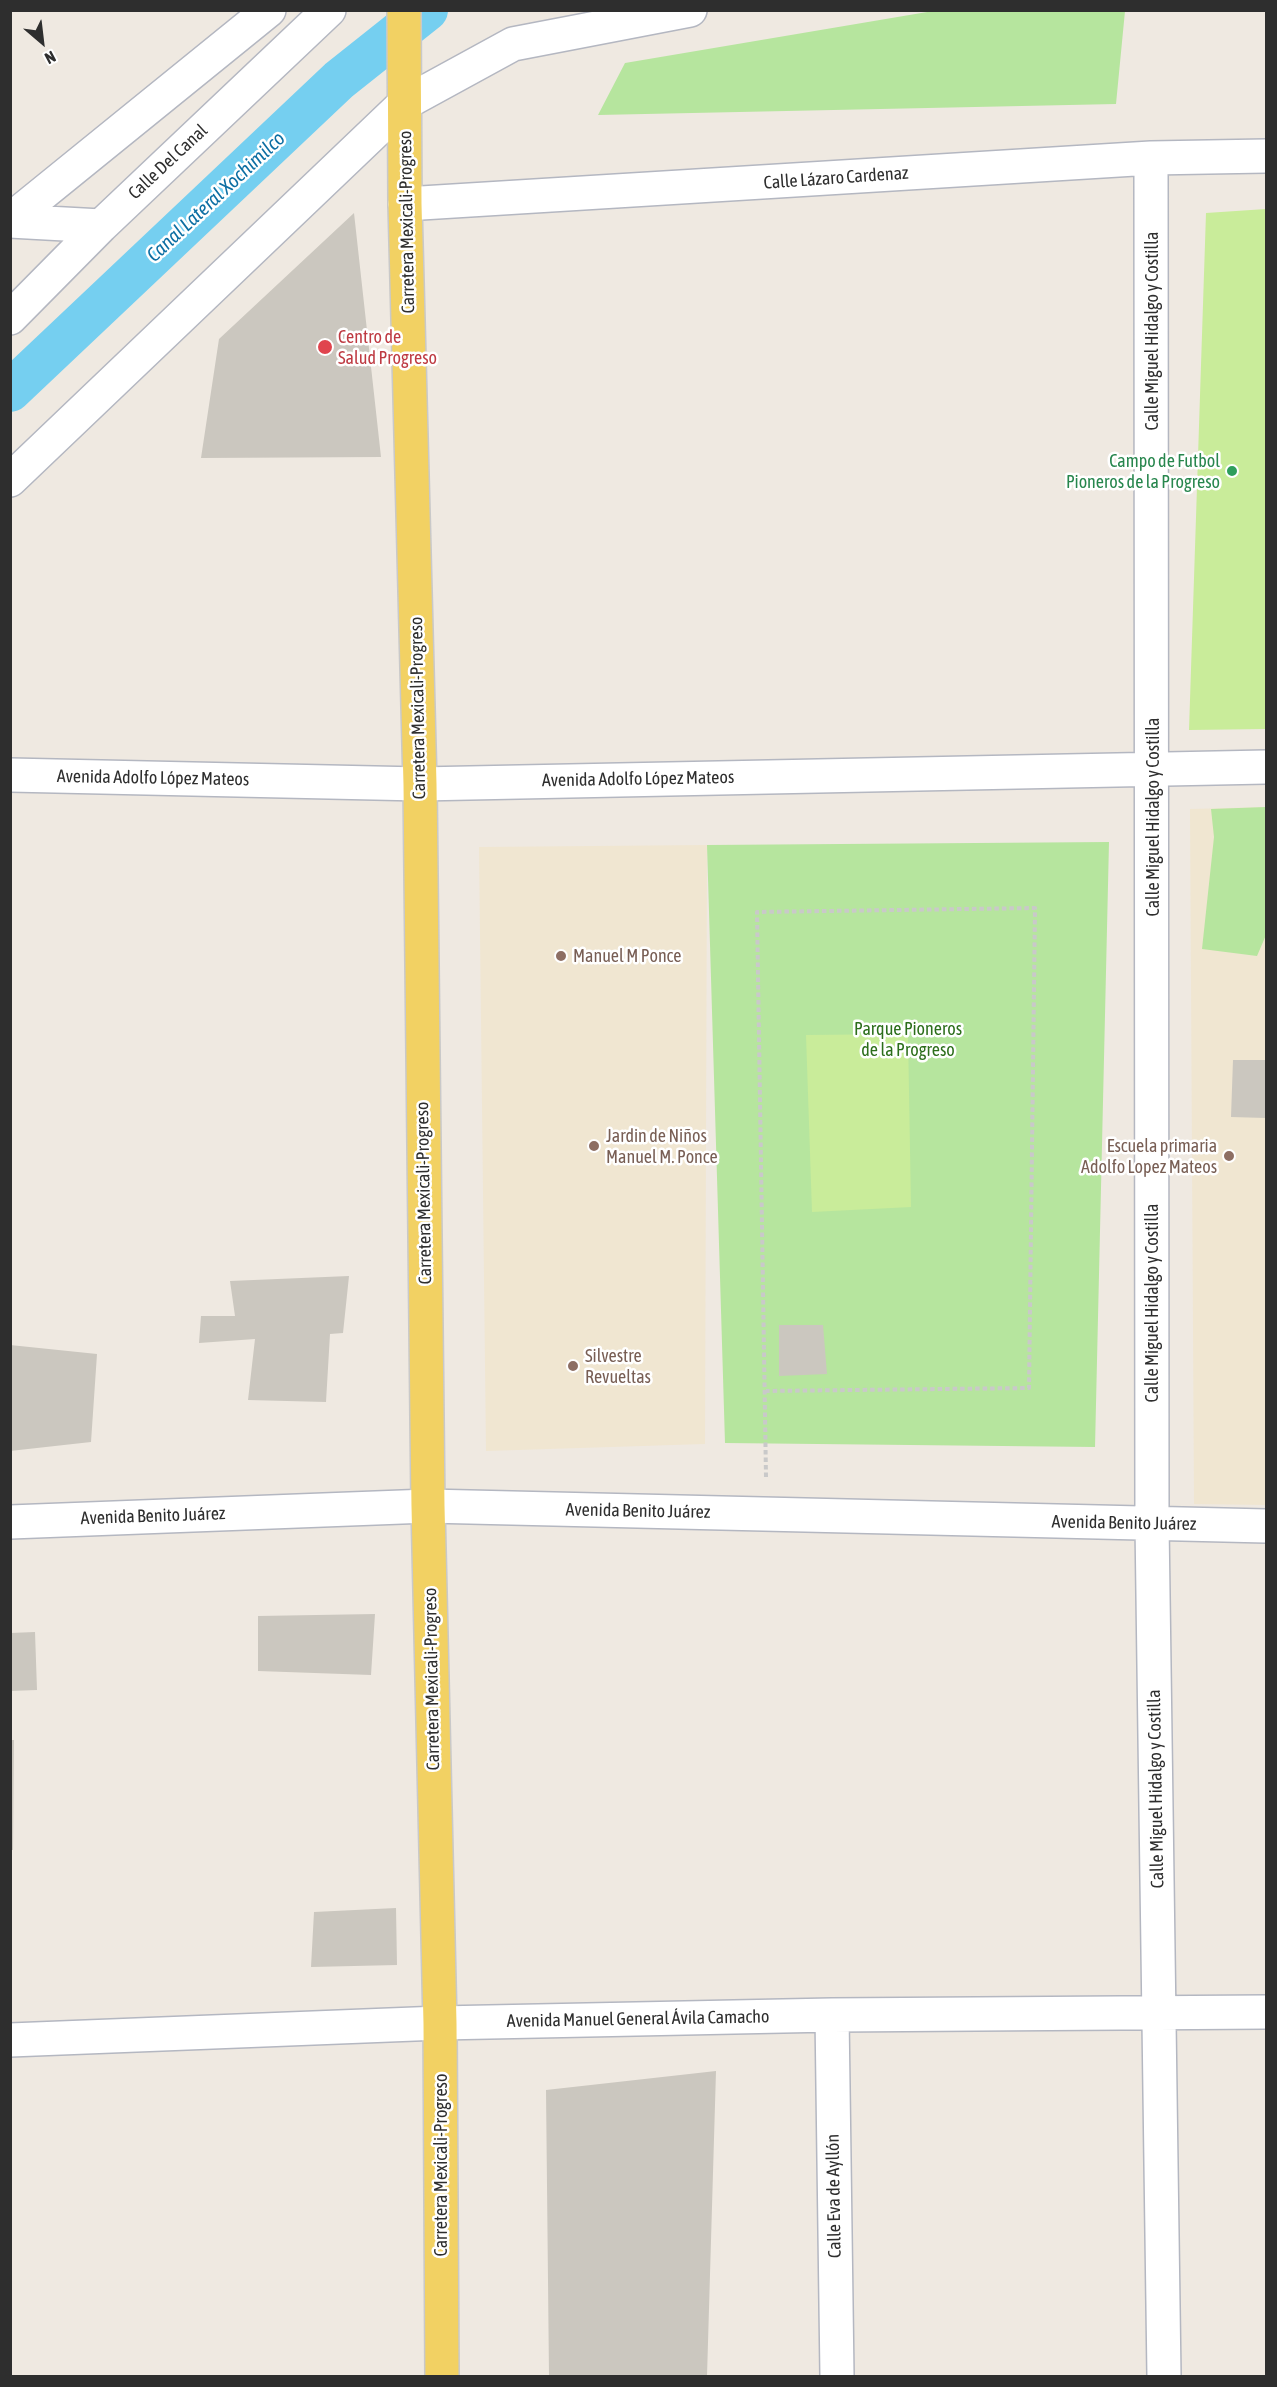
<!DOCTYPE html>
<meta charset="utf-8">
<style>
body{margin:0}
#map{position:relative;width:1277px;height:2387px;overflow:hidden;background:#efe9e1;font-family:"Asap Condensed",sans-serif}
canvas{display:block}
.frame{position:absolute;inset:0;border:12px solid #2e2e2e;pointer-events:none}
.north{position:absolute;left:12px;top:12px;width:60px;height:60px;-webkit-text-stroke:4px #fff;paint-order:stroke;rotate:152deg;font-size:16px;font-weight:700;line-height:24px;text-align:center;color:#2e2e2e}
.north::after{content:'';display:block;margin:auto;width:21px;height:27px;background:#2e2e2e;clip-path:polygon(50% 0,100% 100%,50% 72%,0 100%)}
</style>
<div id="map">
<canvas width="1277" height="2387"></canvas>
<div class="frame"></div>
<div class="north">N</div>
</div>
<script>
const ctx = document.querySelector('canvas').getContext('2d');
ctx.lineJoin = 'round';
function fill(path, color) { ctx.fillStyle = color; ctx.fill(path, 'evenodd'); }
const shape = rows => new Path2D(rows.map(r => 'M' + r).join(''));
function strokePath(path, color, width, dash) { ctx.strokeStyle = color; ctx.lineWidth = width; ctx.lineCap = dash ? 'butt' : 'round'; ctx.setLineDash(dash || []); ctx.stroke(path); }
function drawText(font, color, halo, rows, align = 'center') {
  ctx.font = font + ' "Asap Condensed",sans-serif'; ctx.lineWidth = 5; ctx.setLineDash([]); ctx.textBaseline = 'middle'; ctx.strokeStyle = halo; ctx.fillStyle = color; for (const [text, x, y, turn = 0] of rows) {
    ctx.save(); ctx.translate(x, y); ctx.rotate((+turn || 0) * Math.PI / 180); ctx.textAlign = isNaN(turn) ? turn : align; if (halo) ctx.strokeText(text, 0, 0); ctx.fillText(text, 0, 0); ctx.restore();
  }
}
fill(shape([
 [1266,807,1266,1505,1194,1504,1190,809],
 [707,845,705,1444,486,1451,479,847]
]), '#f0e6d1');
fill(shape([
 [939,10,1125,11,1116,104,598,115,625,63],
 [1266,807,1266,935,1257,956,1202,949,1214,837,1211,809],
 [1109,842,1095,1447,725,1443,707,845]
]), '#b6e59e');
fill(shape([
 [1266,209,1266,729,1189,730,1206,213],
 [908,1034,911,1207,812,1212,806,1035]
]), '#c9ec9a');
strokePath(shape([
 [10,391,339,80,427,10]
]), '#75cff0', 42);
fill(shape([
 [354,213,381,457,201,458,219,339],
 [1233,1060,1266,1060,1266,1118,1231,1117],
 [349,1276,343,1333,330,1334,326,1402,248,1400,255,1339,199,1343,201,1316,235,1316,230,1281],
 [779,1325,823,1325,827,1374,779,1376],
 [10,1345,97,1354,91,1442,10,1451],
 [375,1614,371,1675,258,1671,258,1616],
 [35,1632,37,1690,10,1691,10,1633],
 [10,1740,14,1740,13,1850,10,1850],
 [396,1908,397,1965,311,1967,314,1912],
 [716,2071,707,2376,549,2376,546,2090]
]), '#cbc7bf');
const minor = shape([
 [1151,158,1152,1524,1164,2376],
 [405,204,1151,158,1266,156],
 [10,220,269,10],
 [10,221,101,226],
 [10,318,101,226,329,10],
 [10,480,405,103,513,44,690,10],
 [10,775,420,784,1266,767],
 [10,1522,428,1506,1266,1526],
 [832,2015,837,2376],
 [10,2040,440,2023,832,2015,1266,2012]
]);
const primary = shape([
 [404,10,405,204,420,784,428,1506,440,2023,442,2376]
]);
strokePath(minor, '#b4b7c1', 36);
strokePath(primary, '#c9c9c9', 36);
strokePath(shape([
 [766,1477,757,912,1035,908,1029,1388,766,1391]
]), '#c9c9c9', 4, [4.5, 3]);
strokePath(minor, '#fff', 33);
strokePath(primary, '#f2d163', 33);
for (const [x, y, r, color] of [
 [325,347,8,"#e0444e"],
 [1232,471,6,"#2e9e5b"],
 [561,956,6,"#8d6e63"],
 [594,1146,6,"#8d6e63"],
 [1229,1156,6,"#8d6e63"],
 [573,1366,6,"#8d6e63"]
]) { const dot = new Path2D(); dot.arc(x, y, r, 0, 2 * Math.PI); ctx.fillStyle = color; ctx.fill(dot); strokePath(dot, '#fff', 2); }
drawText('18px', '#2e2e2e', '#fff', [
 ["Calle Del Canal",168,162,-43],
 ["Calle Lázaro Cardenaz",836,178,-4],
 ["Carretera Mexicali-Progreso",407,222,-91],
 ["Calle Miguel Hidalgo y Costilla",1152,331,-90],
 ["Carretera Mexicali-Progreso",418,708,-91],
 ["Avenida Adolfo López Mateos",153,778,1],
 ["Avenida Adolfo López Mateos",638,779,-1],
 ["Calle Miguel Hidalgo y Costilla",1153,817,-90],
 ["Carretera Mexicali-Progreso",424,1193,-91],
 ["Calle Miguel Hidalgo y Costilla",1152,1303,-90],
 ["Avenida Benito Juárez",638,1511,1],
 ["Avenida Benito Juárez",153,1516,-2],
 ["Avenida Benito Juárez",1124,1523,1],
 ["Carretera Mexicali-Progreso",432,1679,-91],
 ["Calle Miguel Hidalgo y Costilla",1156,1789,-91],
 ["Avenida Manuel General Ávila Camacho",638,2019,-1],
 ["Carretera Mexicali-Progreso",441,2165,-90],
 ["Calle Eva de Ayllón",834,2196,-91]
]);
drawText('18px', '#be3a42', '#fff', [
 ["Centro de",338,337],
 ["Salud Progreso",338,358]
], 'left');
drawText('18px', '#27864d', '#fff', [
 ["Campo de Futbol",1220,461],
 ["Pioneros de la Progreso",1220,482]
], 'right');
drawText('18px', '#785e54', '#fff', [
 ["Manuel M Ponce",573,956],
 ["Jardin de Niños",606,1136],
 ["Manuel M. Ponce",606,1157],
 ["Escuela primaria",1217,1146,"right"],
 ["Adolfo Lopez Mateos",1217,1167,"right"],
 ["Silvestre",585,1356],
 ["Revueltas",585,1377]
], 'left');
drawText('18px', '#2c6e1b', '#fff', [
 ["Parque Pioneros",908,1029],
 ["de la Progreso",908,1050]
]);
drawText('italic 20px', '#0d6fa3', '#fff', [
 ["Canal Lateral Xochimilco",216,197,-43]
]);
</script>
